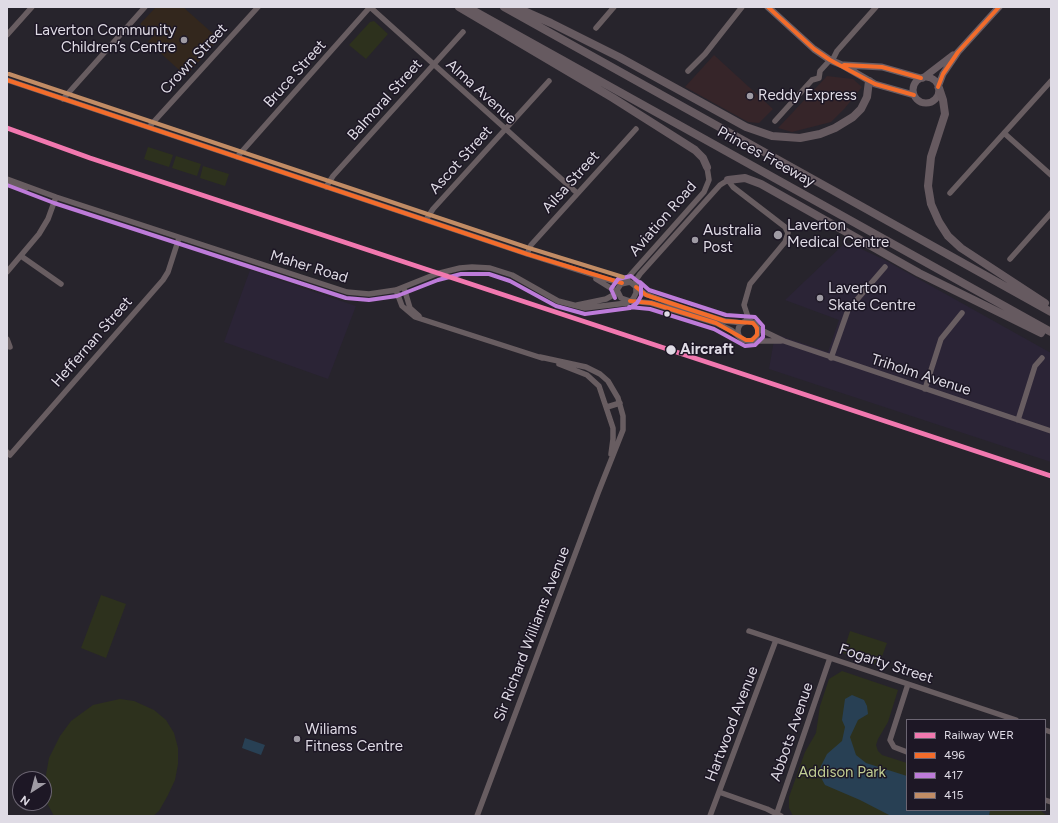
<!DOCTYPE html>
<meta charset="utf-8">
<style>
body{margin:0}
#map{position:relative;width:1058px;height:823px;overflow:hidden;background:#27242c;font-family:Figtree,sans-serif}
canvas{display:block}
.frame{position:absolute;inset:0;border:8px solid #dfdbe5;pointer-events:none}
.legend{position:absolute;left:906px;top:719px;width:140px;height:92px;box-sizing:border-box;background:#1d1725;border:1px solid #6b6572;margin:0;padding:5px 7px;list-style:none;font-size:12px;color:#dfdbe5}
.legend li{display:flex;align-items:center;gap:8px;height:20px}
.legend b{width:20px;border:1px solid #6b6572}
.north{position:absolute;left:12px;top:771px;width:40px;height:40px;box-sizing:border-box;background:#1d1725;border:1px solid #6b6572;border-radius:50%;rotate:216deg;font-size:11px;font-weight:700;line-height:16px;text-align:center;color:#dfdbe5}
.north::after{content:'';display:block;margin:auto;width:14px;height:18px;background:#9f9ba4;clip-path:polygon(50% 0,100% 100%,50% 72%,0 100%)}
</style>
<div id="map">
<canvas width="1058" height="823"></canvas>
<div class="frame"></div>
<ul class="legend">
<li><b style="height:5px;background:#f178af"></b>Railway WER</li>
<li><b style="height:5px;background:#f36c2b"></b>496</li>
<li><b style="height:5px;background:#bd7bd9"></b>417</li>
<li><b style="height:5px;background:#c18c65"></b>415</li>
</ul>
<div class="north">N</div>
</div>
<script>
const ctx = document.querySelector('canvas').getContext('2d');
ctx.lineJoin = 'round';
function fill(path, color) { ctx.fillStyle = color; ctx.fill(path, 'evenodd'); }
const shape = rows => new Path2D(rows.map(r => 'M' + r).join(''));
function strokePath(path, color, width, dash) { ctx.strokeStyle = color; ctx.lineWidth = width; ctx.lineCap = dash ? 'butt' : 'round'; ctx.setLineDash(dash || []); ctx.stroke(path); }
function drawText(font, color, halo, rows, align = 'center') {
  ctx.font = font + ' Figtree,sans-serif'; ctx.lineWidth = 3; ctx.setLineDash([]); ctx.textBaseline = 'middle'; ctx.strokeStyle = halo; ctx.fillStyle = color; for (const [text, x, y, turn = 0] of rows) {
    ctx.save(); ctx.translate(x, y); ctx.rotate((+turn || 0) * Math.PI / 180); ctx.textAlign = isNaN(turn) ? turn : align; if (halo) ctx.strokeText(text, 0, 0); ctx.fillText(text, 0, 0); ctx.restore();
  }
}
fill(shape([
 [714,55,773,109,759,123,748,122,685,87],
 [827,76,853,79,862,87,845,108,831,122,792,132,778,128]
]), '#362529');
fill(shape([
 [846,242,883,259,1051,353,1051,462,769,369,775,334,828,352,839,320,785,300],
 [250,270,356,306,328,379,224,342]
]), '#2b2436');
fill(shape([
 [156,7,183,7,219,39,186,76,148,42,153,36,140,24]
]), '#33271d');
fill(shape([
 [374,21,388,34,366,59,349,45,370,22],
 [148,147,173,155,169,167,144,159],
 [176,156,201,164,197,176,172,168],
 [203,166,229,174,225,186,200,178],
 [101,595,126,604,106,658,81,648],
 [850,631,887,643,880,662,876,661,875,664,843,653],
 [842,671,898,690,888,722,878,739,876,745,878,751,882,755,907,763,907,810,1040,810,1047,816,793,816,789,808,789,797,805,752,816,733,820,706,829,679],
 [120,699,134,701,154,710,166,720,174,733,178,748,178,764,175,780,168,795,159,811,153,816,54,816,46,801,45,780,49,758,60,736,71,721,93,705]
]), '#2d311d');
fill(shape([
 [852,695,864,700,867,706,868,714,858,720,850,737,856,755,866,763,907,776,907,810,990,810,989,816,891,816,860,800,825,785,818,772,827,754,842,741,845,727,842,720,845,699],
 [245,738,265,745,261,755,242,748]
]), '#284054');
strokePath(shape([
 [370,7,577,193],
 [596,28,614,7],
 [7,35,32,7],
 [832,61,837,51,876,7],
 [688,71,705,54,742,7],
 [7,80,527,254,609,280,622,283],
 [63,99,145,7],
 [775,121,812,80,819,78,820,71,830,60],
 [149,127,258,7],
 [1004,133,1051,175],
 [237,157,370,7],
 [7,179,56,197,347,292,369,294,396,290,436,274,460,268,472,267,490,268,512,275,558,301,585,308,627,303,633,299,636,293,636,287,630,282,621,284,617,290,621,298,630,301],
 [7,184,26,188],
 [326,187,333,176,463,32],
 [950,193,1051,81],
 [426,220,433,209,549,81],
 [527,254,531,245,636,129],
 [21,256,61,284],
 [1010,259,1051,213],
 [7,272,39,234,48,219,56,197],
 [596,279,617,292],
 [624,282,704,192,709,180,707,167],
 [636,286,636,280,640,274,720,185,728,180,733,187,785,227,788,233,785,242,750,284,744,305,748,317,745,322],
 [636,287,645,294,678,306,725,321,743,323],
 [404,288,410,308,419,316],
 [396,290,402,306,415,317,542,358],
 [630,301,651,303,716,323,731,330,742,339],
 [577,305,606,299,617,293],
 '738 331a10 10 0 1 1 20 0a10 10 0 1 1-20 0Z',
 [757,328,784,341,1051,431],
 [7,339,10,347],
 [750,341,781,341],
 [831,358,848,310,885,267],
 [559,364,587,375,599,386,613,428,613,439,611,454],
 [925,389,941,339,962,313],
 [607,407,620,403],
 [1018,420,1035,366,1042,358],
 [7,452,10,455,163,280,168,272,179,238],
 [749,631,1016,720],
 [1045,730,1051,732],
 [907,752,894,747,890,740,908,684],
 [719,792,767,809,781,816],
 [1045,800,1051,802],
 [777,813,830,658],
 [477,816,598,493,623,430,623,416,618,398,608,381,600,374,586,367,540,357],
 [710,816,776,640]
]), '#685d61', 5.5);
strokePath(shape([
 [768,7,814,49,830,60,842,65,875,84,914,95],
 [844,65,882,67,921,78],
 '913 90a13 13 0 1 1 26 0a13 13 0 1 1-26 0Z',
 [923,78,953,55],
 [938,87,943,74,958,52,999,7]
]), '#695d63', 7);
strokePath(shape([
 [459,7,613,98,695,150,703,158,707,167],
 [467,7,1051,332],
 [504,7,1051,312],
 [515,7,551,23,619,57,746,127,772,136,800,138,820,134,835,128,853,117,861,109,867,97,869,81],
 [939,88,943,100,945,114,931,157,928,186,931,204,939,222,948,236,961,248,1045,303],
 [728,180,745,178,761,184,919,273,1041,333]
]), '#665a60', 8);
strokePath(shape([
 [768,7,814,49,830,60,875,84,914,95],
 [844,65,882,67,921,78],
 [7,80,527,254,622,283],
 [938,87,943,74,958,52,999,7],
 [630,301,651,303,716,323,746,340,752,340,757,335,757,328,753,323,725,321,646,295,636,287]
]), '#f36c2b', 4);
strokePath(shape([
 [7,185,54,203,346,298,369,300,397,296,438,280,461,274,489,274,510,281,556,306,585,314,630,308,637,303,641,296,641,284,631,276,618,279,611,289,615,298],
 [629,307,650,309,714,329,745,346,755,345,763,337,763,326,755,317,726,315,649,290,640,282]
]), '#bd7bd9', 4);
strokePath(shape([
 [9,74,529,248,623,277]
]), '#c18c65', 4);
strokePath(shape([
 [7,128,90,158,1051,476]
]), '#f178af', 5);
for (const [x, y, r, color] of [
 [184,40,4,"#9f9ba4"],
 [750,96,4,"#9f9ba4"],
 [778,235,5,"#9f9ba4"],
 [695,240,4,"#9f9ba4"],
 [820,298,4,"#9f9ba4"],
 [667,314,3.5,"#dfdbe5"],
 [671,350,5.5,"#dfdbe5"],
 [297,739,4,"#9f9ba4"]
]) { const dot = new Path2D(); dot.arc(x, y, r, 0, 2 * Math.PI); ctx.fillStyle = color; ctx.fill(dot); strokePath(dot, '#1d1725', 1.5); }
drawText('15px', '#dfdbe5', '#1d1725', [
 ["Laverton Community",176,31,"right"],
 ["Children’s Centre",176,48,"right"],
 ["Reddy Express",758,96],
 ["Laverton",787,226],
 ["Medical Centre",787,243],
 ["Australia",703,231],
 ["Post",703,248],
 ["Laverton",828,289],
 ["Skate Centre",828,306],
 ["Wiliams",305,730],
 ["Fitness Centre",305,747]
], 'left');
drawText('15px', '#dfdbe5', '#1d1725', [
 ["Crown Street",194,59,-47],
 ["Bruce Street",295,74,-48],
 ["Alma Avenue",481,92,42],
 ["Balmoral Street",385,100,-48],
 ["Princes Freeway",766,157,29],
 ["Ascot Street",461,160,-48],
 ["Ailsa Street",571,182,-48],
 ["Aviation Road",663,219,-49],
 ["Maher Road",309,267,17],
 ["Heffernan Street",92,342,-49],
 ["Triholm Avenue",921,375,18],
 ["Sir Richard Williams Avenue",532,634,-69],
 ["Fogarty Street",886,664,18],
 ["Hartwood Avenue",732,724,-69],
 ["Abbots Avenue",792,732,-71]
]);
drawText('bold 15px', '#dfdbe5', '#1d1725', [
 ["Aircraft",680,350]
], 'left');
drawText('15px', '#bfcc92', '#1d1725', [
 ["Addison Park",842,773]
]);
</script>
